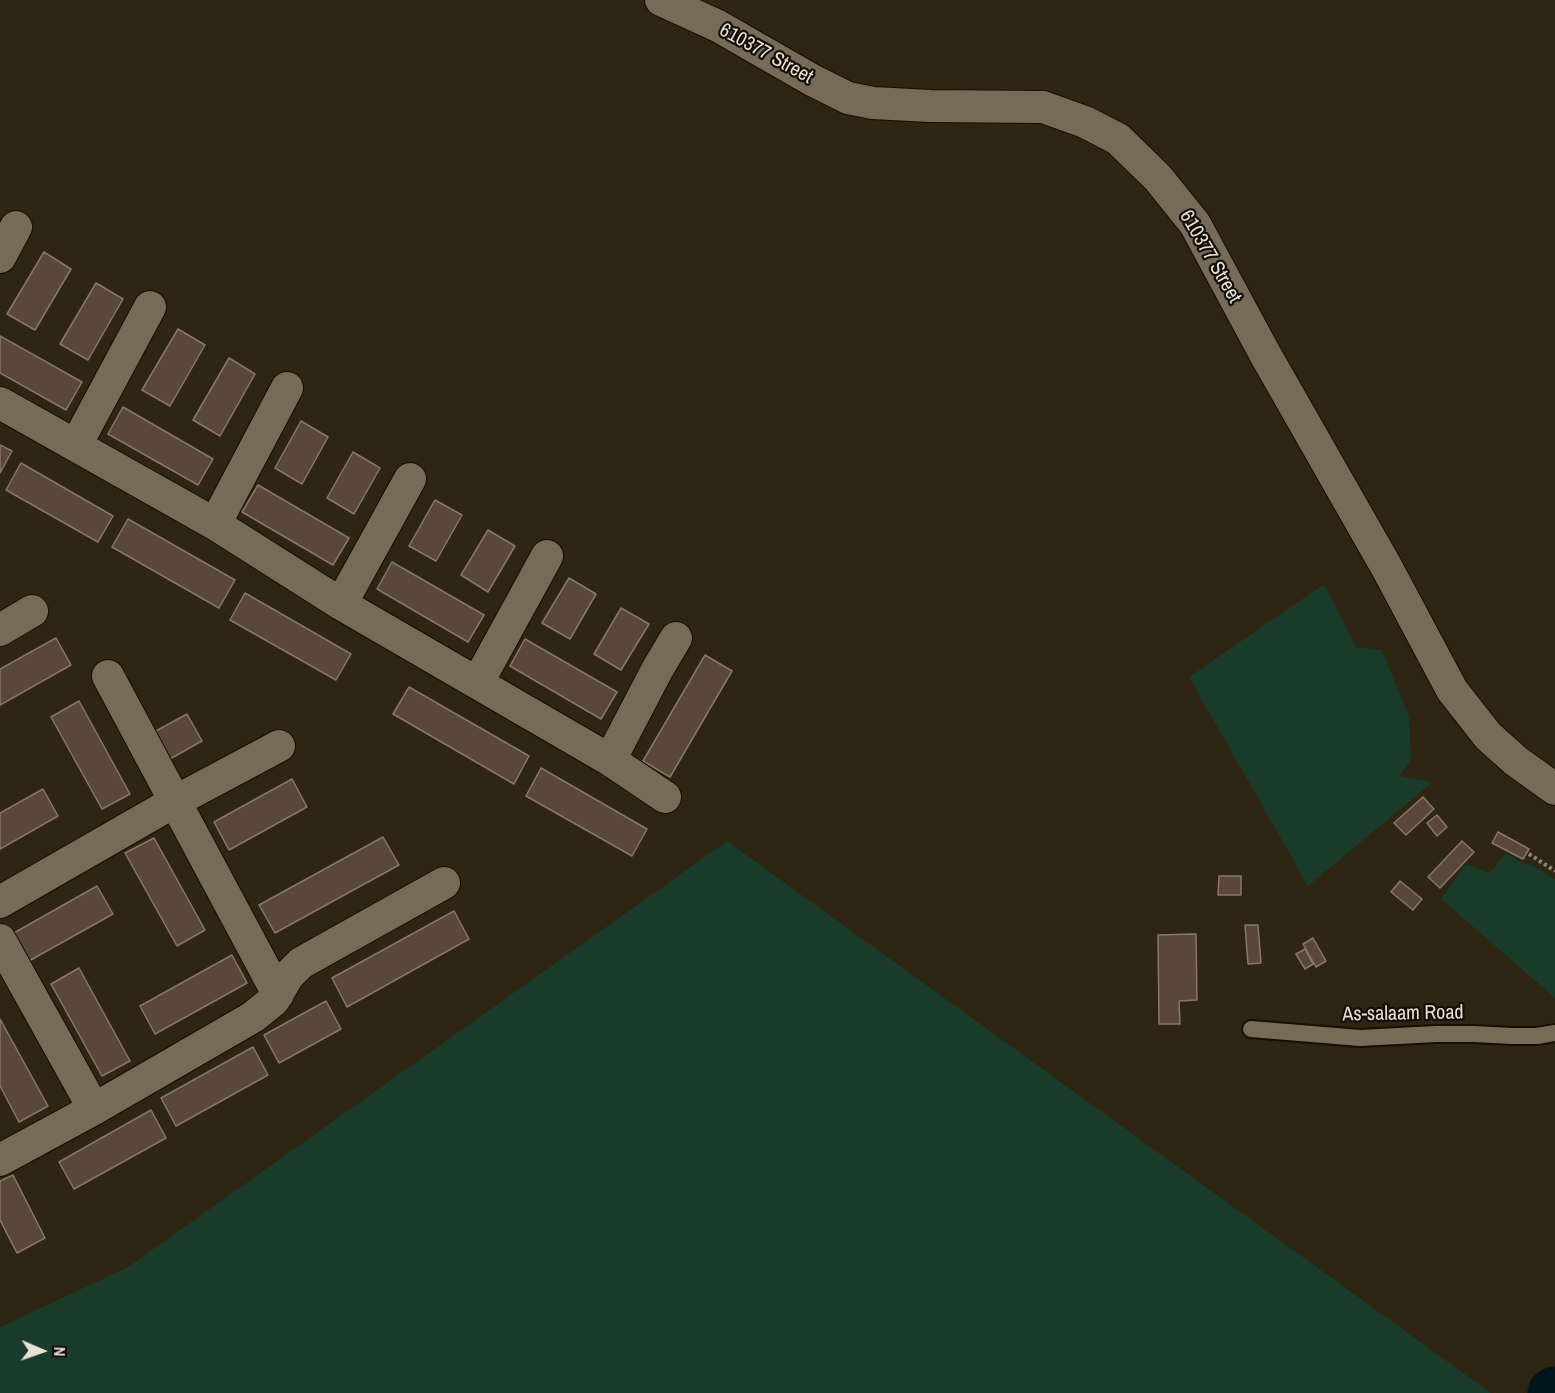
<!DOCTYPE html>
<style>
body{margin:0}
#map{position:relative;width:1555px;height:1393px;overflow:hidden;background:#2e2513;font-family:"Archivo Narrow",sans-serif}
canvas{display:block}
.north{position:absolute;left:12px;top:1321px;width:60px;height:60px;-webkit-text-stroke:4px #130f08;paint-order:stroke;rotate:92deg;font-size:16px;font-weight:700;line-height:24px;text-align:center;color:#e7e1d6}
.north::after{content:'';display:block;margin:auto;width:21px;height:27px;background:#e7e1d6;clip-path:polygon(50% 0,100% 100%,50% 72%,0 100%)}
</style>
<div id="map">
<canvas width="1555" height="1393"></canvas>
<div class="north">N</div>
</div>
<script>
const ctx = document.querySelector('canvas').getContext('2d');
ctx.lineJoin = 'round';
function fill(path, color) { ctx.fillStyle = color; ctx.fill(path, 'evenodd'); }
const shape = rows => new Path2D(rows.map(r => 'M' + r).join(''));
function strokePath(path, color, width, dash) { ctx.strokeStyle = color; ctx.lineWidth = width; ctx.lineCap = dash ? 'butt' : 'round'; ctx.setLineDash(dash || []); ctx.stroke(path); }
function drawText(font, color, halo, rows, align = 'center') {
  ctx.font = font + ' "Archivo Narrow",sans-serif'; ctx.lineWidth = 4.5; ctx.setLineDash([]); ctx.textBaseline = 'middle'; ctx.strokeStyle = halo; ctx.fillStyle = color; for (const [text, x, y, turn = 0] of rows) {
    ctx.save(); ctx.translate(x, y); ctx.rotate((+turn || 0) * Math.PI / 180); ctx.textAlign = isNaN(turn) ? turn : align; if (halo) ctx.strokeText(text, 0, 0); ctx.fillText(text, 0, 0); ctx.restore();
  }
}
fill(shape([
 [1324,584,1356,647,1382,650,1409,717,1411,760,1400,776,1433,782,1308,886,1189,677],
 [727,841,1206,1187,1491,1393,0,1393,0,1327,128,1267],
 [1506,853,1522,863,1530,864,1555,879,1555,998,1441,899,1466,864,1489,873]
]), '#1a3a2a');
strokePath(shape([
 [1553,1393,1555,1392]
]), '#00161d', 51);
const building = shape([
 [44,252,71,269,35,330,7,314,44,252],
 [96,283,123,299,88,360,60,344,96,283],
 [178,329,205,345,170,406,142,390,178,329],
 [0,336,82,382,66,410,0,373,0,336],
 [229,358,255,374,220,436,193,420,229,358],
 [123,407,213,459,198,485,108,434,123,407],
 [301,421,328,437,302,484,275,468,301,421],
 [0,445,12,451,0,473,0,445],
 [353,452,380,468,354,514,327,498,353,452],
 [21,463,113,516,98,542,6,490,21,463],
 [258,485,349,538,333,565,242,512,258,485],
 [435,500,462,515,436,561,409,546,435,500],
 [128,519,235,580,219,608,112,547,128,519],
 [488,530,515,546,488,592,461,575,488,530],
 [392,562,484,615,468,642,377,589,392,562],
 [569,578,596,594,570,639,542,623,569,578],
 [245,593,351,654,336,680,230,620,245,593],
 [621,608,649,624,621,670,594,654,621,608],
 [56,638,71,665,0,705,0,669,56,638],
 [525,639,617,692,601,719,510,666,525,639],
 [705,655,732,671,670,777,643,761,705,655],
 [409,687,529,756,514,784,393,714,409,687],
 [79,701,130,794,102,809,51,717,79,701],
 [187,714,202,741,170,759,154,732,187,714],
 [541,768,647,829,632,856,526,796,541,768],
 [292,779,307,807,229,850,214,822,292,779],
 [43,789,58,816,0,849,0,813,43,789],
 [1423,797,1434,809,1406,835,1394,823,1423,797],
 [1437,815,1447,827,1437,836,1427,823,1437,815],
 [1498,832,1529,849,1523,859,1492,843,1498,832],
 [383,837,399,865,275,933,259,905,383,837],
 [154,838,205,930,177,946,125,853,154,838],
 [1462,841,1474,852,1440,888,1428,877,1462,841],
 [1219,876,1241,876,1241,895,1218,895,1219,876],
 [1400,881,1422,899,1413,910,1391,892,1400,881],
 [97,886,113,914,20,966,5,938,97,886],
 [454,911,469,939,347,1007,332,978,454,911],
 [1245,925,1258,925,1261,963,1248,964,1245,925],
 [1196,934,1197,1000,1179,1001,1180,1024,1159,1024,1158,935,1196,934],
 [1313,938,1326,961,1316,967,1303,944,1313,938],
 [1305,949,1313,964,1305,969,1296,954,1305,949],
 [232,955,247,983,155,1034,140,1006,232,955],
 [79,968,130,1061,102,1076,51,984,79,968],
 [326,1001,341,1029,279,1063,264,1035,326,1001],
 [0,1019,48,1106,19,1122,0,1086,0,1019],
 [253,1047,268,1075,176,1126,161,1098,253,1047],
 [151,1110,166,1138,74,1189,59,1162,151,1110],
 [13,1175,45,1238,17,1253,0,1220,0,1181,13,1175]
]);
fill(building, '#594739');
strokePath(building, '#8a7768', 1.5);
const service = shape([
 [1251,1029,1360,1038,1436,1034,1474,1034,1512,1036,1537,1036,1555,1033]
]);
const minor = shape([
 [661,0,718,26,812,80,848,98,873,103,930,106,1043,107,1085,122,1118,139,1158,178,1195,224,1265,354,1387,568,1452,690,1488,736,1516,761,1555,789],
 [0,257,16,227],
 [0,403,215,524,341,604,610,760,665,797],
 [76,445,150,307],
 [215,524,287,388],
 [341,604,410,479],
 [0,630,32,611],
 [108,676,278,994],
 [478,682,547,556],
 [610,760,657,670,676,638],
 [0,902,174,802,279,746],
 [0,940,94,1109],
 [0,1160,94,1109,253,1017,274,1000,288,976,301,963,444,883]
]);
strokePath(service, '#160e01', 20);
strokePath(minor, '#160e01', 34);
strokePath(shape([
 [1529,854,1555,871]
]), '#8e8778', 4, [3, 3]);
strokePath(service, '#766b57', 16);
strokePath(minor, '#766b57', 32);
drawText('20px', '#e7e1d6', '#130f08', [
 ["610377 Street",766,54,29],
 ["610377 Street",1210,257,60],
 ["As-salaam Road",1403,1014,-1]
]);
</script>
